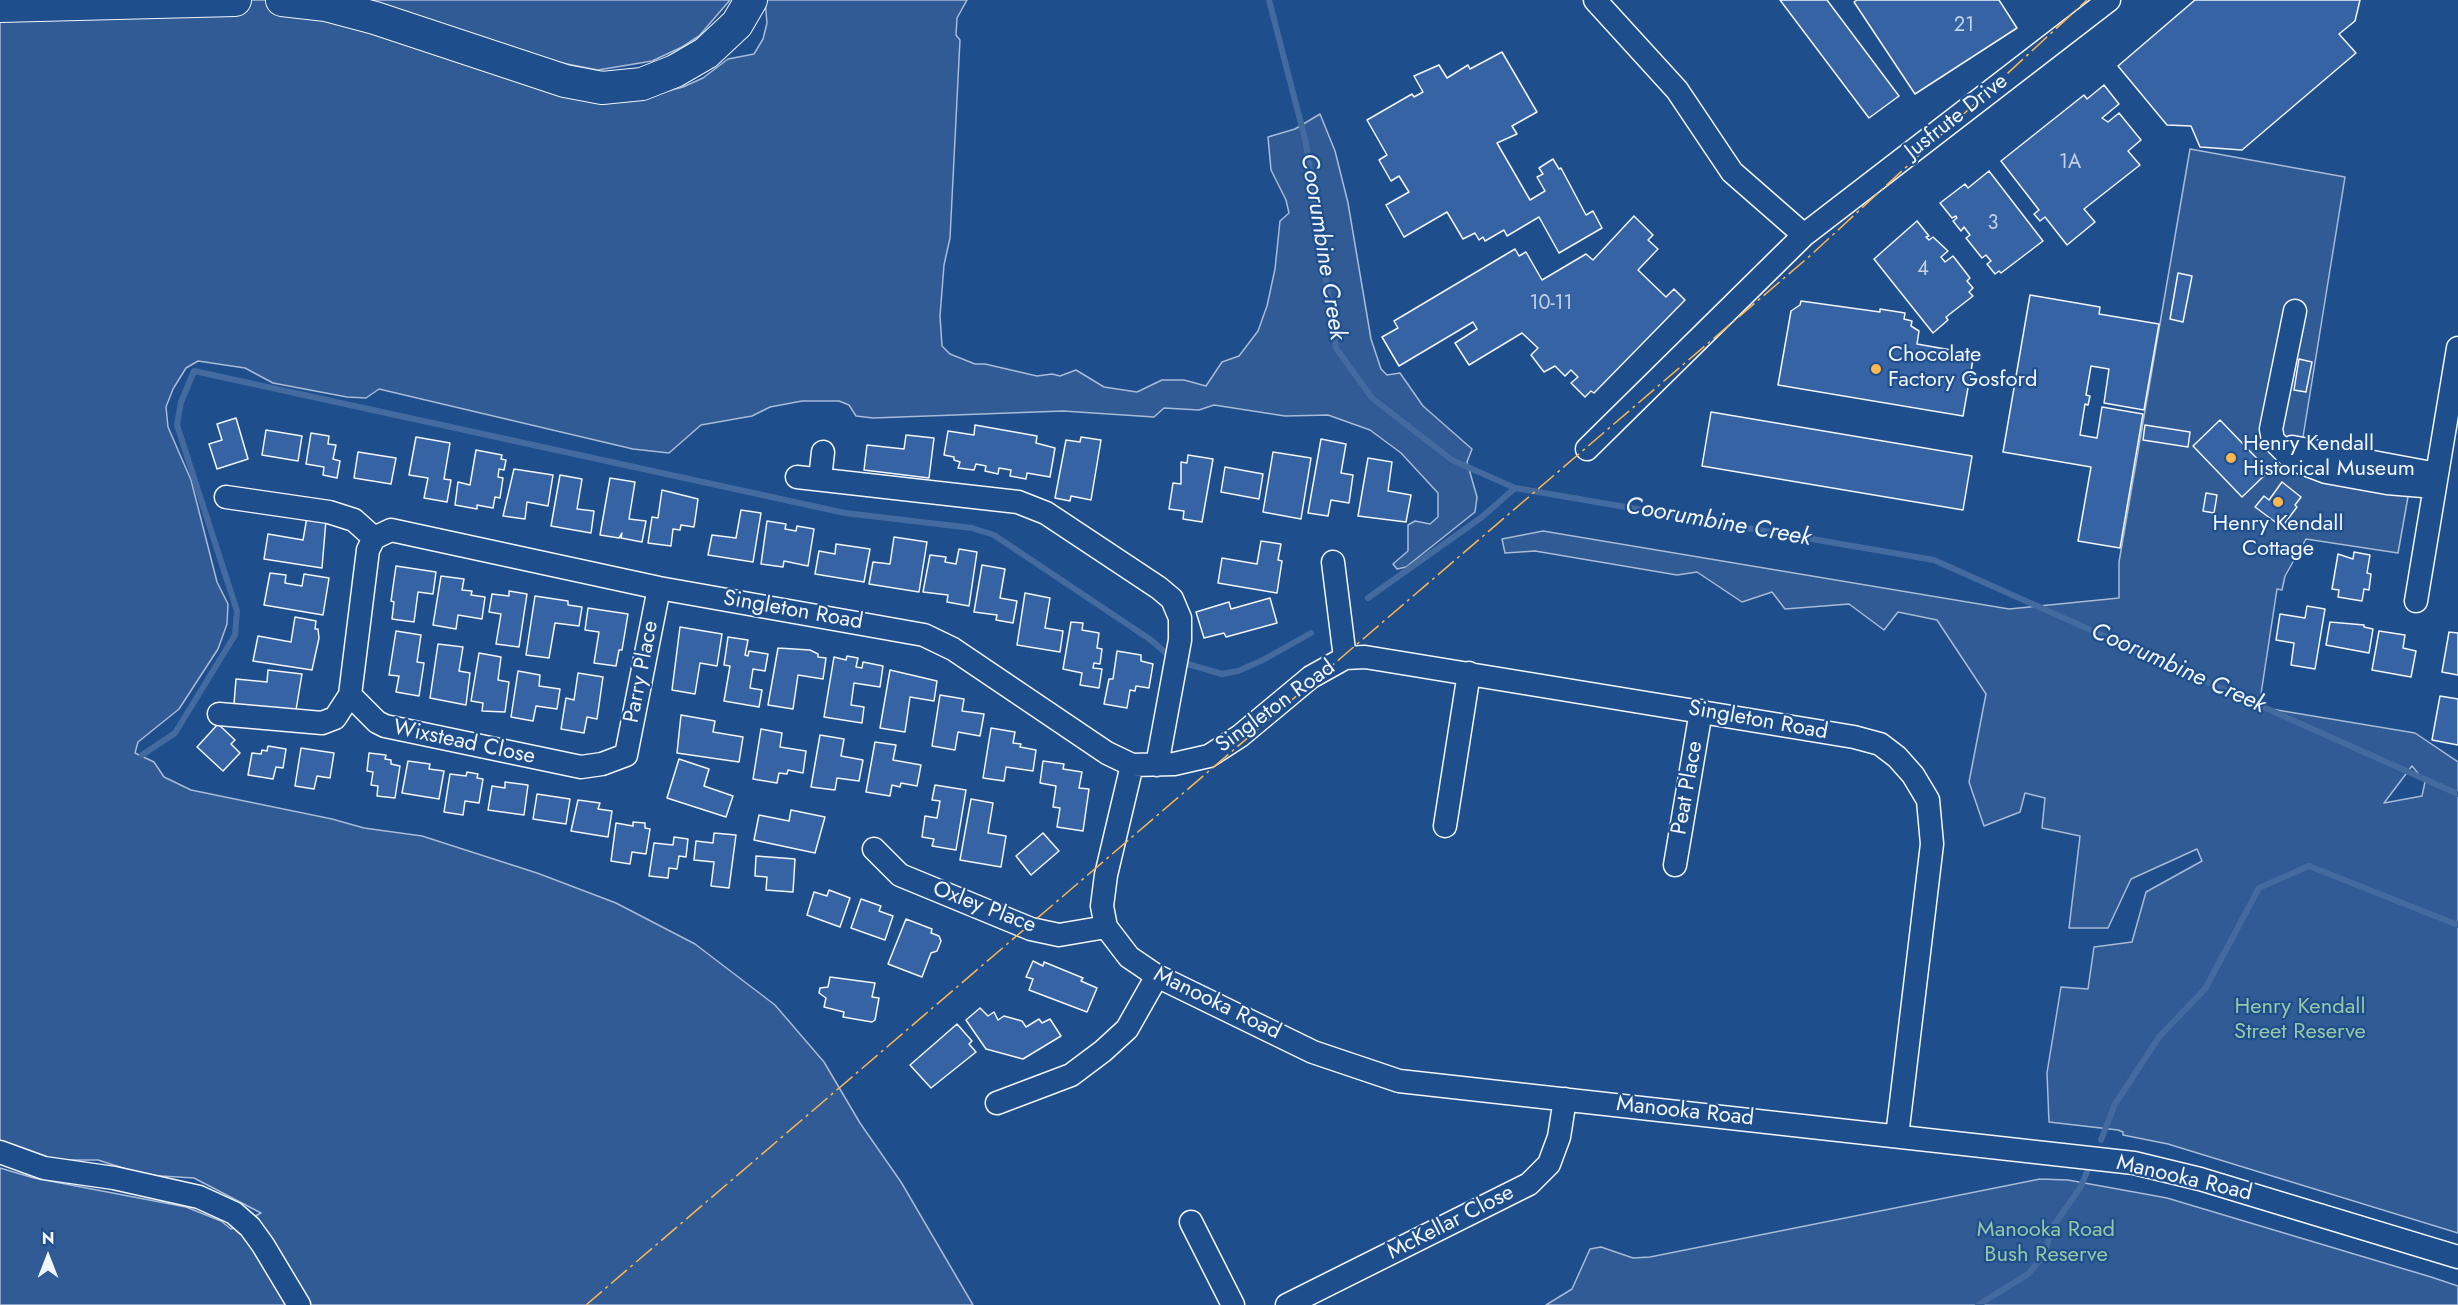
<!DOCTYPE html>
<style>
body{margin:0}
#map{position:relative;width:2458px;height:1305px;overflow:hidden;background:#1f4e8c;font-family:Jost,sans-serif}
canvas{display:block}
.north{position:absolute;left:18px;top:1227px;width:60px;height:60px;-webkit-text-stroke:4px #1f4e8c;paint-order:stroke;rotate:0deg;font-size:16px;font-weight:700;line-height:24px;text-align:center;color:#f2f6ff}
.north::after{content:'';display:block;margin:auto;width:21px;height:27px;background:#f2f6ff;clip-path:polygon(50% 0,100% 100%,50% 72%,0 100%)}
</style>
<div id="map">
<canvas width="2458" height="1305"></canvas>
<div class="north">N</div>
</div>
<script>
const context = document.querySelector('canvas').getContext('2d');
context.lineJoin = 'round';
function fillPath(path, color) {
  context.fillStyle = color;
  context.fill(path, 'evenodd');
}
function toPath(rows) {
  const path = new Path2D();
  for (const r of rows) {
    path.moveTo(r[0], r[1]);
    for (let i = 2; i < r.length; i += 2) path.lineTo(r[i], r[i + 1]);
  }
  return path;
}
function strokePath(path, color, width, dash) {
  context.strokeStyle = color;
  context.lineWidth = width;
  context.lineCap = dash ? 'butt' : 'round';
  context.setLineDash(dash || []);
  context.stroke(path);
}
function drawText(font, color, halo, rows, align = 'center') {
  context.font = font + ' Jost,sans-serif';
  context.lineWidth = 4.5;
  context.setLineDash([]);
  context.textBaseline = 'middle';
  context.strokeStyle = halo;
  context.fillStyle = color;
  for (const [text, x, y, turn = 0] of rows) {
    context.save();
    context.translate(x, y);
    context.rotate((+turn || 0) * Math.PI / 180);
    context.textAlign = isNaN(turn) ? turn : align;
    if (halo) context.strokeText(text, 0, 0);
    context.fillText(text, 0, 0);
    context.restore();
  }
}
const built = toPath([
 [132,0,730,0,699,36,682,47,652,61,598,70,552,61,649,96,683,87,703,78,728,59,754,54,763,39,767,23,765,0,967,0,957,18,956,35,960,40,950,238,944,265,940,316,942,346,950,354,975,364,985,364,1037,376,1052,374,1060,376,1076,370,1104,387,1137,392,1162,380,1184,380,1206,386,1222,362,1239,356,1258,331,1267,306,1275,269,1280,221,1289,213,1286,200,1271,170,1268,137,1295,129,1320,114,1335,151,1348,203,1371,339,1381,369,1387,375,1400,373,1423,406,1472,449,1467,462,1477,497,1475,512,1406,567,1397,569,1393,564,1408,551,1408,525,1415,521,1430,524,1438,517,1438,493,1401,453,1370,430,1328,415,1285,416,1214,405,1199,410,1164,408,1154,417,1063,411,873,418,856,416,849,405,839,401,802,401,770,407,752,416,701,425,669,453,633,449,379,389,366,398,347,397,273,383,245,368,198,361,186,368,173,389,166,407,168,427,191,480,217,582,228,604,227,624,218,649,179,709,138,742,135,753,154,762,164,777,191,790,332,819,364,828,422,836,537,873,616,903,695,944,775,1005,824,1062,860,1123,901,1182,973,1305,0,1305,0,1168,34,1178,186,1207,221,1221,231,1229,261,1213,194,1178,145,1175,98,1160,59,1160,35,1156,0,1144,0,21,132,0],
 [2190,149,2345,177,2302,443,2414,463,2398,553,2306,539,2285,576,2282,590,2277,589,2259,707,2415,733,2458,762,2458,1233,2168,1144,2123,1135,2123,1132,2118,1130,2049,1122,2047,1073,2061,987,2088,989,2094,947,2132,942,2146,892,2202,861,2197,849,2131,879,2108,928,2069,928,2080,836,2042,828,2045,798,2025,793,2020,812,1984,826,1969,782,1986,694,1937,620,1898,612,1884,630,1849,604,1785,609,1772,592,1742,602,1697,572,1677,575,1535,551,1505,553,1502,539,1543,531,2009,609,2119,598,2119,562,2190,149],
 [2412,766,2425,782,2422,796,2384,803,2412,766],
 [2040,1179,2068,1180,2167,1198,2431,1277,2458,1286,2458,1305,1546,1305,1572,1289,1590,1249,1601,1247,1633,1258,1650,1257,2040,1179]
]);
const stream = toPath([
 [1269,0,1306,143,1336,348,1372,398,1452,460,1515,488,1934,560,2458,794],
 [1368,598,1482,517,1515,488],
 [1184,663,1222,674,1238,671,1263,660,1311,633],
 [142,755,175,733,235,635,237,611,177,425,181,402,194,371,845,513,972,528,994,535,1151,640,1167,654],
 [2101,1140,2115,1104,2159,1037,2205,989,2259,888,2309,866,2458,925],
 [1978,1305,2028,1274,2044,1255,2052,1228,2080,1188,2087,1172]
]);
const building = toPath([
 [1780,0,1827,0,1899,96,1869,118,1780,0],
 [1857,0,1999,0,2017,28,1915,94,1854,2,1857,0],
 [2195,0,2360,0,2355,21,2339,34,2356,53,2242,150,2200,147,2191,126,2167,125,2118,66,2195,0],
 [1502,52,1537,112,1512,126,1517,134,1497,143,1530,200,1545,191,1537,177,1543,174,1539,168,1553,159,1559,169,1561,168,1586,215,1593,211,1602,228,1559,253,1539,217,1507,236,1504,230,1485,241,1483,237,1479,240,1475,233,1463,239,1447,212,1404,237,1386,205,1409,192,1399,176,1391,181,1379,160,1387,155,1367,120,1412,94,1414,97,1423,92,1414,76,1439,65,1447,78,1468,65,1470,69,1502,52],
 [2104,85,2119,104,2102,118,2108,122,2119,113,2141,140,2128,151,2140,165,2084,209,2095,222,2067,245,2045,217,2040,221,2034,214,2039,210,2001,161,2084,95,2087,99,2104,85],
 [1989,171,2043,241,2001,273,1999,271,1995,274,1987,264,1991,261,1986,255,1982,258,1966,238,1970,235,1964,227,1961,231,1953,221,1957,218,1956,216,1952,218,1940,203,1965,184,1968,188,1989,171],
 [1634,216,1653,235,1648,240,1658,249,1638,270,1666,297,1674,289,1685,300,1594,393,1591,391,1585,397,1571,383,1578,377,1571,370,1565,376,1555,366,1544,372,1531,355,1538,348,1522,333,1469,365,1455,343,1477,329,1473,322,1399,366,1382,337,1398,328,1394,321,1515,249,1519,256,1526,252,1542,280,1586,254,1593,260,1634,216],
 [1917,221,1929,236,1926,237,1929,240,1933,237,1948,251,1941,257,1945,262,1953,256,1970,278,1967,281,1973,288,1969,292,1973,296,1946,317,1948,320,1933,333,1874,259,1917,221],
 [2178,273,2192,276,2183,322,2170,319,2178,273],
 [2030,295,2100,307,2099,314,2159,324,2144,410,2104,403,2109,369,2091,366,2086,395,2090,396,2088,405,2085,404,2080,435,2097,438,2102,407,2143,414,2120,548,2078,541,2091,467,2003,452,2030,295],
 [1801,301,1880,312,1880,309,1905,313,1904,319,1912,321,1911,326,1919,331,1917,344,1974,354,1963,416,1778,385,1791,311,1800,305,1801,301],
 [2299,359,2312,362,2306,392,2294,390,2299,359],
 [1711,412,1972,456,1963,510,1702,466,1711,412],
 [236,418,248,459,217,469,209,444,222,440,217,424,236,418],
 [2220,420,2269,471,2242,497,2193,446,2220,420],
 [975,425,1037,436,1036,443,1055,448,1050,477,1027,473,1026,479,1010,476,1011,470,999,468,998,474,985,471,986,466,976,464,974,470,958,468,960,462,954,460,954,457,944,455,948,431,974,435,975,425],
 [2145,425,2190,432,2188,447,2143,440,2145,425],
 [266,430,302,436,298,461,262,455,266,430],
 [311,433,329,436,328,444,336,445,333,459,340,461,337,478,323,475,324,467,306,464,311,433],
 [906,435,934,438,929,478,864,470,867,445,904,449,906,435],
 [416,437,450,443,444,479,451,480,447,502,424,498,428,478,409,475,416,437],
 [1081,437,1101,440,1091,500,1071,496,1070,501,1055,498,1066,440,1080,442,1081,437],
 [1321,439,1346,444,1341,473,1353,475,1349,503,1331,500,1328,516,1308,513,1321,439],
 [476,450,502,455,501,459,506,460,504,470,499,469,498,477,503,478,500,498,495,497,493,508,477,505,477,509,455,505,458,482,470,485,476,450],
 [358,452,396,458,391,484,354,478,358,452],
 [1273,452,1311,458,1301,519,1263,512,1273,452],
 [1188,455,1213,459,1202,522,1183,519,1184,511,1169,509,1173,483,1181,484,1181,462,1187,463,1188,455],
 [1368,458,1392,462,1388,491,1411,495,1406,522,1358,516,1368,458],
 [1225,467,1263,474,1259,499,1221,492,1225,467],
 [514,469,553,475,548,506,527,502,525,519,503,516,514,469],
 [560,475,582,479,577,509,594,511,591,533,551,526,560,475],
 [610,478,635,482,629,519,646,521,642,542,621,538,622,533,619,538,600,535,610,478],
 [2282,482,2301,497,2295,505,2297,507,2282,527,2255,507,2264,496,2269,500,2282,482],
 [662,490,698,499,694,527,681,525,680,530,673,529,671,546,648,543,652,517,658,518,662,490],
 [2206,493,2217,495,2214,513,2203,511,2206,493],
 [741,510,761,513,753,562,708,555,712,535,736,538,741,510],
 [307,517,326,520,322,568,264,559,268,534,303,540,307,517],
 [767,521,786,524,785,529,796,531,797,526,814,529,808,566,784,561,783,567,761,564,767,521],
 [894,537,927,542,919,592,869,584,873,562,890,564,894,537],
 [1261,541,1281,544,1278,560,1282,561,1277,593,1218,583,1222,558,1257,564,1261,541],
 [836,544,870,549,864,582,815,574,819,551,835,554,836,544],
 [959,549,977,552,969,606,947,602,948,595,923,592,930,555,946,557,945,562,956,564,959,549],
 [2354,552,2370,555,2367,573,2371,574,2369,590,2364,589,2362,601,2338,597,2339,590,2332,589,2338,554,2353,559,2354,552],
 [982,565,1005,569,1000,598,1017,601,1013,623,996,620,997,615,974,612,982,565],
 [396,566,436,572,433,594,418,592,414,622,392,619,394,602,391,601,396,566],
 [270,573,286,575,285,583,302,586,304,574,329,578,323,615,264,605,270,573],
 [441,576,464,579,462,590,472,591,471,595,485,597,482,619,458,615,456,629,433,625,441,576],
 [509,591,527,594,519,647,496,644,501,614,489,612,492,594,509,596,509,591],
 [1025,593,1050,598,1045,628,1063,631,1060,652,1017,645,1025,593],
 [535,596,568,601,568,605,582,607,579,626,555,623,549,658,526,655,535,596],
 [1270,598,1277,623,1226,637,1224,633,1204,638,1196,612,1229,602,1231,609,1270,598],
 [2307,606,2325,609,2315,669,2291,665,2294,643,2276,640,2280,614,2305,618,2307,606],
 [588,608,628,614,622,650,619,650,616,666,594,663,599,632,585,630,588,608],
 [295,617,316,621,315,629,318,629,319,638,312,670,253,661,258,636,291,642,295,617],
 [1071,622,1083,623,1082,630,1099,633,1097,648,1102,649,1100,664,1094,663,1093,668,1102,669,1099,688,1080,685,1082,673,1063,669,1071,622],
 [2330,622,2364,625,2364,627,2373,629,2369,653,2326,645,2330,622],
 [680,627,722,634,717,666,700,663,695,694,672,690,680,627],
 [396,631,421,635,417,662,424,663,419,696,396,692,399,676,389,675,396,631],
 [2379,631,2405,635,2403,648,2416,651,2411,677,2372,670,2379,631],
 [2449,632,2458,633,2458,675,2442,672,2449,632],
 [728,637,748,640,745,655,748,656,749,651,768,654,765,671,753,669,750,688,762,690,759,707,724,701,730,666,724,665,728,637],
 [438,644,463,647,459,671,470,673,466,705,430,698,438,644],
 [778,648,810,650,818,654,818,657,826,658,823,679,798,675,793,709,768,705,778,648],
 [1117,651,1141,655,1141,661,1153,664,1149,688,1136,686,1135,691,1130,690,1127,708,1104,704,1109,679,1113,679,1117,651],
 [479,653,501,657,498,680,509,682,505,712,482,711,483,703,471,701,479,653],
 [847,656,858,658,856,667,862,668,863,662,883,666,880,687,854,683,851,705,864,707,862,723,824,717,834,657,846,660,847,656],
 [268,670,302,674,296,710,234,704,236,679,267,682,268,670],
 [890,670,937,681,934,701,910,697,905,732,880,728,890,670],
 [518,671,540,675,539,686,560,689,557,709,536,706,533,721,511,717,518,671],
 [578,673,603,677,597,719,587,717,584,733,561,729,566,698,574,700,578,673],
 [940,695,964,699,962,711,984,714,980,736,958,732,955,750,932,746,940,695],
 [2440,696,2458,699,2458,745,2432,740,2440,696],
 [681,715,715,721,713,732,743,737,739,762,677,753,681,715],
 [218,724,235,740,231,744,240,753,223,771,197,747,218,724],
 [991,728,1015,732,1013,743,1021,744,1020,747,1036,750,1033,771,1006,767,1004,781,983,778,991,728],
 [761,729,782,733,780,747,806,751,803,773,788,770,787,774,779,773,777,783,753,779,761,729],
 [820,735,844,739,841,756,863,760,859,781,837,778,835,790,811,787,820,735],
 [875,742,896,745,893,760,921,765,917,786,901,783,900,787,892,785,890,796,866,792,875,742],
 [268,746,286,749,283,768,276,767,273,779,248,775,252,753,261,754,262,750,267,751,268,746],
 [301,748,334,753,330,778,317,776,314,789,295,786,301,748],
 [369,753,386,755,385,759,391,760,391,764,400,766,395,798,377,796,378,786,371,785,373,772,367,771,369,753],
 [679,759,709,769,704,786,733,796,726,817,667,798,679,759],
 [408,761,430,764,429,769,444,771,439,799,402,793,408,761],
 [1043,761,1064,764,1063,769,1082,772,1079,788,1089,789,1083,831,1057,827,1060,808,1053,807,1056,786,1040,783,1043,761],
 [467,772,478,774,477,778,483,779,479,803,465,801,463,815,444,812,450,774,466,776,467,772],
 [505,782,528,785,524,815,488,810,492,786,505,788,505,782],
 [935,785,966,790,956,850,932,846,934,839,922,837,925,816,937,818,940,801,932,800,935,785],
 [537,794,570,799,566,824,533,819,537,794],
 [971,799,993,803,988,833,1006,836,1001,867,960,860,971,799],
 [578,800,600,803,598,809,612,811,608,837,571,831,578,800],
 [791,810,825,817,815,853,754,840,759,815,789,821,791,810],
 [633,822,645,823,645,828,650,829,646,854,632,852,630,864,611,861,616,823,633,826,633,822],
 [714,833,736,835,729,888,711,886,714,862,694,860,696,841,713,843,714,833],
 [1043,833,1059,851,1031,875,1016,856,1043,833],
 [674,837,688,839,686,857,679,856,677,869,669,868,668,878,649,876,654,843,673,845,674,837],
 [756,856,795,859,793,892,766,890,767,877,755,876,756,856],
 [829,890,850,898,840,927,807,915,814,892,827,896,829,890],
 [861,899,881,906,879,911,893,916,885,940,851,928,861,899],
 [906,919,932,929,931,933,939,936,941,941,937,951,931,953,922,977,888,964,906,919],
 [1033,961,1043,966,1044,962,1083,978,1081,981,1097,988,1087,1012,1029,990,1033,979,1026,977,1033,961],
 [830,977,875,983,872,997,879,998,875,1020,872,1022,843,1017,844,1012,824,1007,826,998,819,993,820,988,828,987,830,977],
 [980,1008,988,1016,994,1012,998,1020,1004,1016,1022,1021,1026,1027,1039,1019,1042,1023,1050,1019,1061,1036,1023,1059,986,1049,966,1020,980,1008],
 [957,1024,972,1041,969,1044,976,1052,931,1088,910,1065,957,1024]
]);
const minor = toPath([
 [1595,0,1677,90,1732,172,1804,235],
 [2295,311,2271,429,2273,440,2292,459,2326,472,2387,483,2435,487],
 [2292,447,2437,474],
 [1587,449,1804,235,2109,0],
 [797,477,1018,502,1046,513,1159,588,1172,599,1180,618,1180,640,1157,765],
 [820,479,823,452],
 [226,497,329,512,354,520,374,538],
 [1333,562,1345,658],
 [2416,601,2458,348],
 [350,695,377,722,385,726,581,767,602,764,626,755,659,588],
 [219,714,322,723,335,718,350,695,368,550,374,538,391,530,659,588,924,635,953,649,1107,753,1132,765,1174,764,1209,756,1240,736,1311,677,1345,658,1365,657,1854,737,1880,744,1897,757,1913,775,1928,800,1932,844,1897,1136],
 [1132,765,1106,875,1102,906,1106,927,1129,957,1157,976,1313,1052,1399,1081,2134,1163,2200,1179,2458,1257],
 [1445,826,1469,673],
 [874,849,900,875,1031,929,1059,935,1106,927],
 [1675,865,1701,711],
 [997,1103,1071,1075,1103,1051,1127,1029,1157,976],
 [0,1152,44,1168,114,1178,199,1197,234,1213,250,1227,263,1245,299,1305],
 [1191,1222,1233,1305],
 [1287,1305,1529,1184,1549,1164,1559,1137,1565,1099]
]);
const highway = toPath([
 [282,0,326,5,375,18,565,81,602,88,642,84,675,71,706,53,737,24,751,0],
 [0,6,235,0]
]);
const power = toPath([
 [586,1305,1811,255,2087,0]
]);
const markers = [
 [1876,369,6,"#ffb74d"],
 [2231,458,6,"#ffb74d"],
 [2278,502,6,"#ffb74d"]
];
const numberNames = [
 ["21",1964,26],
 ["1A",2070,163],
 ["3",1993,224],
 ["4",1923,270],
 ["10-11",1551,304]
];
const streetNames = [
 ["Jusfrute Drive",1957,117,-38],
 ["Singleton Road",793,611,10],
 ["Parry Place",642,672,-79],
 ["Singleton Road",1276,707,-36],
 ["Singleton Road",1758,721,10],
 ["Wixstead Close",464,743,12],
 ["Peat Place",1688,788,-80],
 ["Oxley Place",984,908,21],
 ["Manooka Road",1217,1004,26],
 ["Manooka Road",1685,1112,6],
 ["Manooka Road",2184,1179,13],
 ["McKellar Close",1451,1223,-27]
];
const poiNames = [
 ["Chocolate",1888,356],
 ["Factory Gosford",1888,381],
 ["Henry Kendall",2243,445],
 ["Historical Museum",2243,470],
 ["Henry Kendall",2278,525,"center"],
 ["Cottage",2278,550,"center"]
];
const parkNames = [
 ["Henry Kendall",2300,1008],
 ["Street Reserve",2300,1033],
 ["Manooka Road",2046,1231],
 ["Bush Reserve",2046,1256]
];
const waterNames = [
 ["Coorumbine Creek",1322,247,81],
 ["Coorumbine Creek",1718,523,10],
 ["Coorumbine Creek",2178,669,24]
];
fillPath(built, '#305b95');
strokePath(built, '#a8bbd7', 1.5);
strokePath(stream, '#446ba0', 6);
fillPath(building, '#3563a3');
strokePath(building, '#f2f6ff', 1.5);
strokePath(minor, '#f2f6ff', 25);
strokePath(highway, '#f2f6ff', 34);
strokePath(minor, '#1f4e8c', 22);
strokePath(highway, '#1f4e8c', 32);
strokePath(power, '#ffb74d', 1.5, [21, 4.5, 3, 4.5]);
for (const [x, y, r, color] of markers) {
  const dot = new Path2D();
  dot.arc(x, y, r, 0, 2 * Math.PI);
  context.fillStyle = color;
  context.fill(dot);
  strokePath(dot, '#1f4e8c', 2);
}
drawText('20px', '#c3d1e8', null, numberNames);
drawText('22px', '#f2f6ff', '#1f4e8c', streetNames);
drawText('22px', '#f2f6ff', '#1f4e8c', poiNames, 'left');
drawText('22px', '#97c8a6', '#1f4e8c', parkNames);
drawText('italic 24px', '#f2f6ff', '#1f4e8c', waterNames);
</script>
